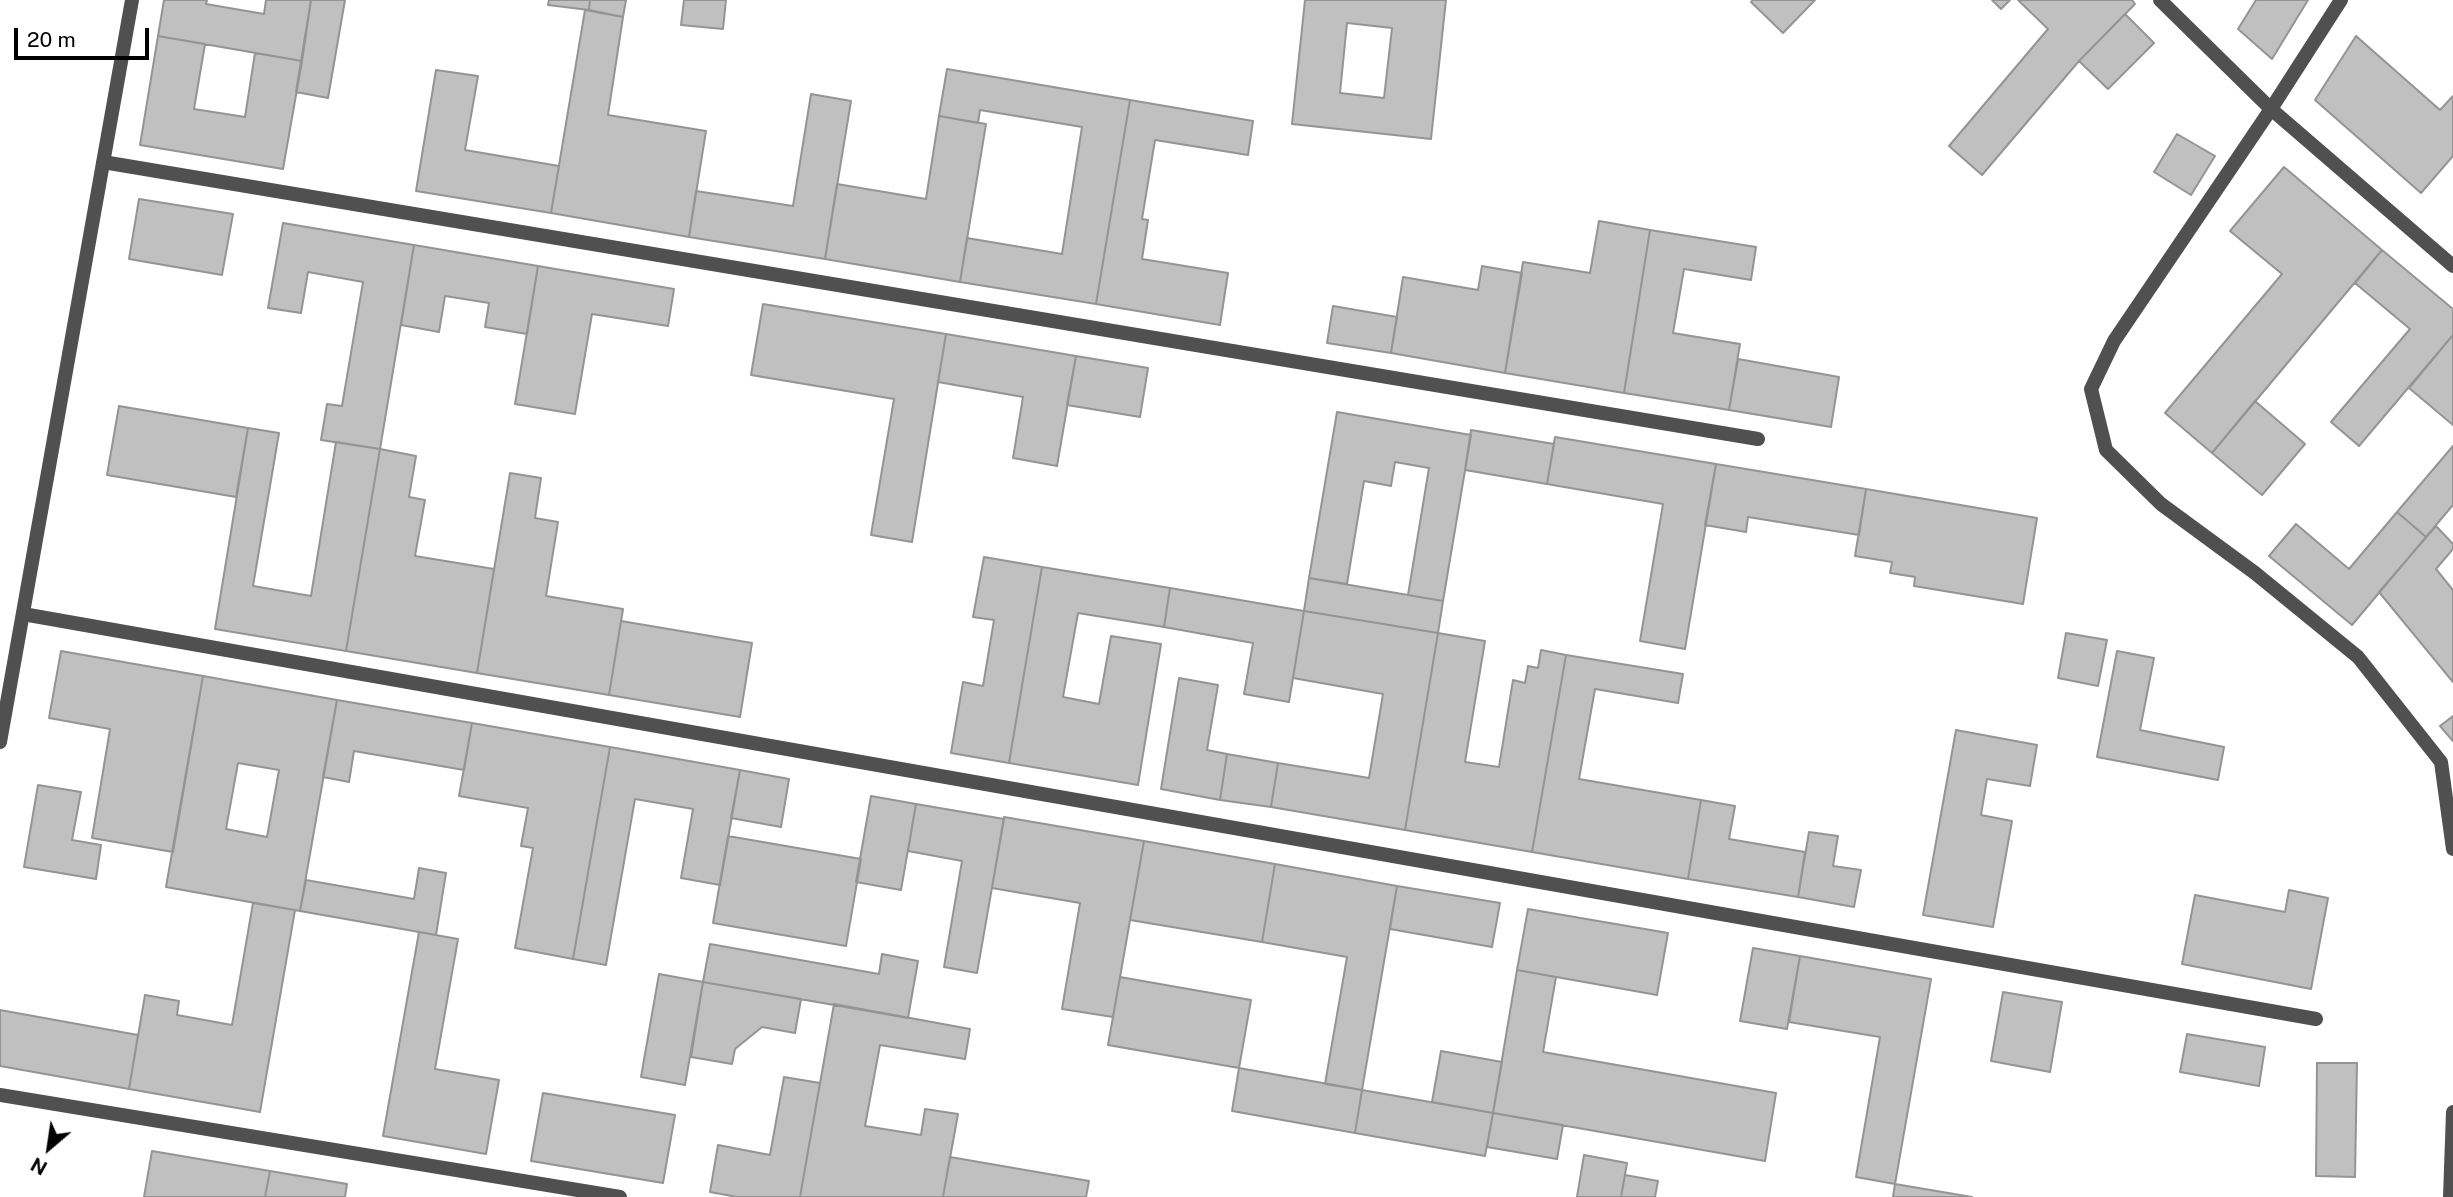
<!DOCTYPE html>
<style>
body{margin:0}
#map{position:relative;width:2453px;height:1197px;overflow:hidden;background:#fff;font-family:"Public Sans",sans-serif}
canvas{display:block}
.north{position:absolute;left:14px;top:1113px;width:70px;height:70px;-webkit-text-stroke:5px #fff;paint-order:stroke;rotate:209deg;font-size:19px;font-weight:700;line-height:28px;text-align:center;color:#000}
.north::after{content:'';display:block;margin:auto;width:24px;height:32px;background:#000;clip-path:polygon(50% 0,100% 100%,50% 72%,0 100%)}
.scale{position:absolute;left:14px;top:28px;width:135px;height:32px;box-sizing:border-box;border:4px solid #000;border-top:0;padding-left:9px;font-size:21px;line-height:24px;white-space:nowrap;color:#000;-webkit-text-stroke:5px #fff;paint-order:stroke}
</style>
<div id="map">
<canvas width="2453" height="1197"></canvas>
<div class="north">N</div>
<div class="scale">20 m</div>
</div>
<script>
const context = document.querySelector('canvas').getContext('2d');
context.lineJoin = 'round';
function fillPath(path, color) {
  context.fillStyle = color;
  context.fill(path, 'evenodd');
}
function toPath(rows) {
  const path = new Path2D();
  for (const r of rows) {
    path.moveTo(r[0], r[1]);
    for (let i = 2; i < r.length; i += 2) path.lineTo(r[i], r[i + 1]);
  }
  return path;
}
function strokePath(path, color, width, dash) {
  context.strokeStyle = color;
  context.lineWidth = width;
  context.lineCap = dash ? 'butt' : 'round';
  context.setLineDash(dash || []);
  context.stroke(path);
}
const building = toPath([
 [164,0,207,0,206,4,264,14,266,0,311,0,302,61,158,36,164,0],
 [311,0,345,0,328,98,296,92,311,0],
 [549,0,590,0,589,10,548,5,549,0],
 [590,0,626,0,623,17,589,10,590,0],
 [684,0,726,0,723,29,681,25,684,0],
 [1305,0,1446,0,1431,139,1292,124,1305,0],
 [1347,23,1392,28,1384,98,1340,93,1347,23],
 [1753,0,1815,0,1783,33,1751,2,1753,0],
 [1992,0,2010,0,2001,9,1992,0],
 [2018,0,2132,0,2135,4,2079,61,1982,175,1949,146,2048,29,2018,0],
 [2256,0,2308,0,2272,59,2238,29,2256,0],
 [585,10,623,17,608,115,706,131,689,237,551,213,585,10],
 [2125,14,2154,43,2108,89,2079,61,2125,14],
 [158,36,205,44,194,109,245,117,255,53,302,61,283,169,140,145,158,36],
 [2356,36,2440,110,2453,96,2453,156,2421,193,2315,100,2356,36],
 [947,69,1130,100,1096,304,960,282,967,238,1062,254,1082,127,980,110,978,123,939,116,947,69],
 [436,70,478,76,465,150,559,166,551,213,416,191,436,70],
 [811,94,851,101,825,259,689,237,696,191,793,206,811,94],
 [1130,100,1253,121,1248,155,1155,140,1142,219,1148,220,1142,259,1228,273,1220,325,1096,304,1130,100],
 [939,116,986,124,960,282,825,259,837,184,926,199,939,116],
 [2177,134,2215,156,2191,195,2154,172,2177,134],
 [2284,167,2382,250,2212,453,2165,413,2282,274,2230,231,2284,167],
 [139,199,233,214,222,275,129,259,139,199],
 [1599,221,1650,230,1624,393,1505,373,1523,262,1590,273,1599,221],
 [283,223,414,245,380,449,321,440,327,404,342,406,363,282,308,272,301,313,268,308,283,223],
 [1650,230,1756,247,1751,280,1684,269,1673,333,1740,344,1729,410,1624,393,1650,230],
 [414,245,538,266,527,334,485,327,489,303,445,296,439,332,401,325,414,245],
 [2382,250,2453,309,2453,335,2359,446,2331,422,2410,329,2355,283,2382,250],
 [538,266,674,289,668,326,592,314,575,414,515,404,538,266],
 [1482,266,1522,273,1505,373,1391,353,1403,277,1478,290,1482,266],
 [763,304,946,334,912,542,871,535,894,399,751,375,763,304],
 [1333,306,1397,317,1391,353,1327,343,1333,306],
 [946,334,1076,356,1057,466,1013,458,1023,397,938,382,946,334],
 [2453,335,2453,425,2409,388,2453,335],
 [1076,356,1148,368,1140,417,1067,405,1076,356],
 [1738,359,1839,377,1831,427,1729,410,1738,359],
 [2255,401,2305,444,2262,495,2212,453,2255,401],
 [119,406,248,428,236,497,107,475,119,406],
 [1337,412,1471,435,1443,601,1408,595,1429,468,1395,462,1391,486,1364,481,1347,584,1309,578,1337,412],
 [248,428,279,433,253,586,311,596,336,442,380,449,346,651,215,629,248,428],
 [1471,430,1554,444,1547,484,1465,470,1471,430],
 [1555,437,1716,464,1685,649,1640,641,1663,504,1547,484,1555,437],
 [2453,446,2453,505,2426,537,2397,512,2453,446],
 [380,449,416,456,409,497,425,500,415,556,494,569,477,673,346,651,380,449],
 [1716,464,1866,489,1859,535,1748,517,1746,532,1705,525,1716,464],
 [510,473,541,478,535,518,558,522,546,596,623,609,609,695,477,673,510,473],
 [1866,489,2037,518,2023,604,1914,586,1915,577,1890,573,1892,562,1855,556,1866,489],
 [2397,512,2426,537,2352,625,2269,556,2296,524,2349,569,2397,512],
 [2436,526,2453,544,2453,549,2436,569,2453,590,2453,682,2379,592,2436,526],
 [984,557,1042,567,1009,763,951,753,963,682,983,686,994,620,973,617,984,557],
 [1042,567,1170,588,1164,627,1078,613,1063,697,1099,704,1111,636,1161,644,1138,785,1009,763,1042,567],
 [1309,578,1443,601,1438,633,1304,611,1309,578],
 [1170,588,1304,611,1289,702,1244,694,1253,643,1164,627,1170,588],
 [1304,611,1438,633,1405,830,1271,807,1278,763,1369,778,1383,694,1293,678,1304,611],
 [621,621,752,643,740,717,609,695,621,621],
 [1438,633,1485,641,1465,762,1499,767,1513,680,1525,683,1528,666,1538,668,1541,650,1566,655,1532,852,1405,830,1438,633],
 [2066,633,2107,640,2098,686,2058,678,2066,633],
 [61,651,203,676,173,852,92,838,110,729,49,718,61,651],
 [2117,651,2154,658,2140,730,2224,747,2218,780,2097,757,2117,651],
 [1566,655,1683,674,1678,703,1595,689,1579,779,1701,800,1688,879,1532,852,1566,655],
 [203,676,337,700,300,911,166,887,203,676],
 [238,763,279,770,267,837,226,829,238,763],
 [1179,678,1218,685,1207,750,1227,754,1220,800,1161,789,1179,678],
 [337,700,472,723,464,770,354,751,349,782,323,777,337,700],
 [2453,716,2453,741,2440,726,2453,716],
 [472,723,610,747,573,959,515,948,533,848,521,846,528,808,459,796,472,723],
 [1956,730,2037,745,2030,786,1987,779,1981,815,2012,821,1993,927,1923,915,1956,730],
 [610,747,740,770,720,885,681,878,693,809,635,799,606,965,573,959,610,747],
 [1227,754,1278,763,1271,807,1220,800,1227,754],
 [740,770,789,779,781,827,731,818,740,770],
 [38,785,81,792,72,840,101,845,96,879,24,867,38,785],
 [871,796,916,804,901,890,856,882,871,796],
 [1701,800,1735,806,1729,839,1805,852,1798,897,1688,879,1701,800],
 [916,804,1004,819,977,973,944,967,962,861,908,851,916,804],
 [1004,817,1144,841,1113,1017,1062,1009,1080,903,992,888,1004,817],
 [1809,832,1838,836,1833,866,1861,870,1854,907,1798,897,1809,832],
 [728,836,861,859,846,946,713,923,728,836],
 [1144,841,1275,864,1262,942,1130,920,1144,841],
 [1275,864,1397,886,1362,1090,1325,1084,1347,957,1262,942,1275,864],
 [419,868,446,873,436,935,300,911,306,880,414,899,419,868],
 [1397,886,1500,903,1492,947,1390,929,1397,886],
 [2289,890,2328,898,2311,989,2182,964,2195,895,2285,912,2289,890],
 [253,903,295,910,260,1112,129,1089,145,995,179,1001,177,1015,232,1025,253,903],
 [1528,909,1668,933,1657,995,1517,970,1528,909],
 [419,932,458,939,435,1069,499,1080,486,1154,383,1136,419,932],
 [710,944,879,974,882,954,918,961,908,1018,703,982,710,944],
 [1753,948,1800,956,1787,1029,1740,1021,1753,948],
 [1800,956,1931,979,1895,1184,1856,1177,1880,1037,1789,1022,1800,956],
 [1517,970,1556,977,1543,1052,1776,1093,1765,1161,1493,1113,1517,970],
 [659,974,703,982,685,1085,641,1077,659,974],
 [1120,977,1251,1000,1239,1068,1108,1045,1120,977],
 [703,982,801,999,795,1033,762,1027,735,1049,732,1064,691,1057,703,982],
 [2003,992,2062,1002,2050,1072,1991,1061,2003,992],
 [834,1004,970,1029,965,1059,880,1045,865,1126,921,1135,925,1109,958,1114,943,1197,800,1197,834,1004],
 [0,1010,138,1035,129,1089,0,1066,0,1010],
 [2187,1034,2265,1047,2259,1086,2180,1072,2187,1034],
 [1441,1051,1502,1062,1493,1113,1432,1102,1441,1051],
 [2317,1063,2357,1063,2355,1177,2316,1176,2317,1063],
 [1239,1068,1362,1090,1355,1133,1232,1111,1239,1068],
 [784,1077,820,1083,800,1197,737,1197,710,1192,718,1145,770,1155,784,1077],
 [1362,1090,1493,1113,1485,1156,1355,1133,1362,1090],
 [543,1093,675,1115,663,1183,531,1161,543,1093],
 [1493,1113,1563,1125,1557,1159,1487,1147,1493,1113],
 [152,1151,270,1171,265,1197,144,1197,152,1151],
 [1584,1155,1627,1163,1621,1197,1577,1197,1584,1155],
 [950,1157,1089,1181,1086,1197,943,1197,950,1157],
 [270,1171,347,1184,345,1197,265,1197,270,1171],
 [1625,1175,1658,1181,1655,1197,1621,1197,1625,1175],
 [1895,1184,1972,1197,1893,1197,1895,1184]
]);
const minor = toPath([
 [2160,0,2271,109,2453,266],
 [2341,0,2271,109,2114,341,2091,389,2106,450,2161,504,2255,573,2358,657,2441,762,2453,849],
 [103,162,1758,439],
 [23,614,2316,1019],
 [0,742,132,0],
 [0,1095,620,1197],
 [2450,1197,2453,1112]
]);
fillPath(building, '#c0c0c0');
strokePath(building, '#949494', 2);
strokePath(minor, '#505050', 14);
</script>
